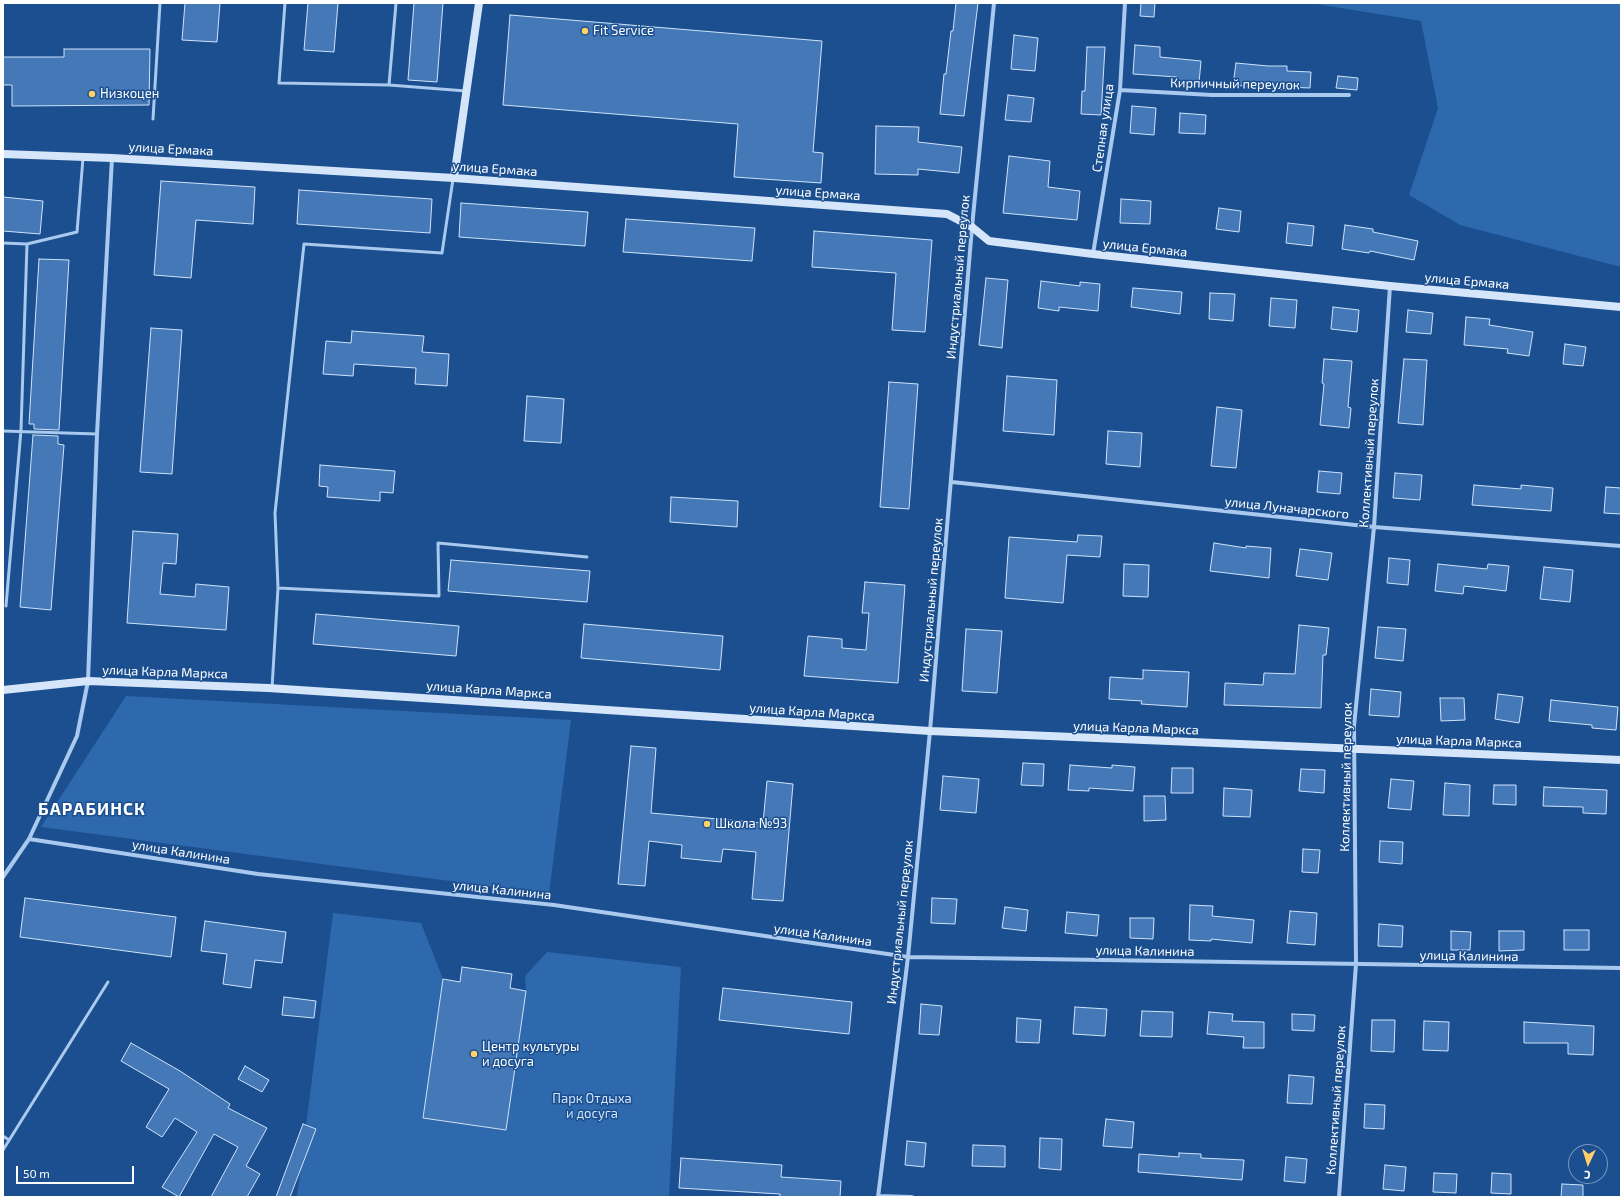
<!DOCTYPE html>
<meta charset="utf-8">
<style>
body{margin:0}
#map{position:relative;width:1624px;height:1200px;overflow:hidden;background:#1b4f8f;font-family:"Exo 2",sans-serif}
canvas{display:block}
.frame{position:absolute;inset:0;border:4px solid #fff;pointer-events:none}
.north{position:absolute;left:1568px;top:1144px;width:40px;height:40px;box-sizing:border-box;background:#1b4f8f;border:1px solid #7695bc;border-radius:50%;rotate:184deg;font-size:11px;font-weight:700;line-height:16px;text-align:center;color:#fff}
.north::after{content:'';display:block;margin:auto;width:14px;height:18px;background:#ffd166;clip-path:polygon(50% 0,100% 100%,50% 72%,0 100%)}
.scale{position:absolute;left:16px;top:1166px;width:118px;height:18px;box-sizing:border-box;border:2px solid #fff;border-top:0;padding-left:5px;font-size:12px;line-height:14px;white-space:nowrap;color:#fff;-webkit-text-stroke:3px #1b4f8f;paint-order:stroke}
</style>
<div id="map">
<canvas width="1624" height="1200"></canvas>
<div class="frame"></div>
<div class="north">С</div>
<div class="scale">50 m</div>
</div>
<script>
const context = document.querySelector('canvas').getContext('2d');
context.lineJoin = 'round';
function fillPath(path, color) {
  context.fillStyle = color;
  context.fill(path, 'evenodd');
}
function toPath(rows) {
  const path = new Path2D();
  for (const r of rows) {
    path.moveTo(r[0], r[1]);
    for (let i = 2; i < r.length; i += 2) path.lineTo(r[i], r[i + 1]);
  }
  return path;
}
function strokePath(path, color, width, dash) {
  context.strokeStyle = color;
  context.lineWidth = width;
  context.lineCap = dash ? 'butt' : 'round';
  context.setLineDash(dash || []);
  context.stroke(path);
}
function drawText(font, color, halo, rows, align = 'center') {
  context.font = font + ' "Exo 2",sans-serif';
  context.lineWidth = 3;
  context.setLineDash([]);
  context.textBaseline = 'middle';
  context.strokeStyle = halo;
  context.fillStyle = color;
  for (const [text, x, y, turn = 0] of rows) {
    context.save();
    context.translate(x, y);
    context.rotate((+turn || 0) * Math.PI / 180);
    context.textAlign = isNaN(turn) ? turn : align;
    if (halo) context.strokeText(text, 0, 0);
    context.fillText(text, 0, 0);
    context.restore();
  }
}
const green = toPath([
 [1310,3,1621,3,1621,267,1460,225,1409,195,1438,108,1421,21],
 [126,696,571,720,549,894,41,827],
 [333,913,421,923,443,979,423,1118,506,1130,526,991,525,976,547,952,681,967,669,1197,297,1197]
]);
const building = toPath([
 [185,3,220,3,217,42,182,40,185,3],
 [308,3,338,3,334,52,304,50,308,3],
 [414,3,443,3,437,82,408,80,414,3],
 [956,3,978,3,964,116,940,114,944,74,946,74,951,31,953,31,956,3],
 [1141,3,1155,3,1154,17,1140,16,1141,3],
 [510,15,822,41,813,152,823,153,821,183,734,177,738,124,503,105,510,15],
 [1014,35,1038,38,1035,71,1011,69,1014,35],
 [1135,45,1160,47,1160,57,1201,61,1199,83,1177,81,1177,77,1133,74,1135,45],
 [1087,47,1105,47,1101,115,1081,114,1082,91,1085,91,1087,47],
 [64,49,150,49,149,105,12,106,12,85,3,85,3,57,64,57,64,49],
 [1236,63,1268,66,1287,66,1287,71,1311,72,1310,88,1286,87,1286,90,1233,85,1236,63],
 [1338,76,1358,78,1357,90,1336,88,1338,76],
 [1008,95,1034,98,1031,122,1005,120,1008,95],
 [1132,106,1156,108,1154,135,1130,133,1132,106],
 [1180,113,1206,115,1205,134,1179,133,1180,113],
 [876,126,919,127,918,142,962,147,959,173,918,169,918,175,875,174,876,126],
 [1009,156,1050,161,1048,187,1080,191,1077,220,1003,213,1009,156],
 [161,181,255,187,253,224,196,220,191,278,154,275,161,181],
 [299,190,432,199,430,233,297,224,299,190],
 [3,197,43,201,40,234,3,231,3,197],
 [1121,199,1151,201,1150,224,1120,223,1121,199],
 [461,203,588,212,585,246,459,237,461,203],
 [1219,208,1241,211,1239,232,1216,229,1219,208],
 [626,219,755,228,752,261,623,252,626,219],
 [1288,223,1314,226,1312,246,1286,243,1288,223],
 [1345,225,1373,229,1373,232,1418,241,1414,260,1370,251,1369,253,1342,249,1345,225],
 [814,231,932,240,925,332,892,330,896,273,812,267,814,231],
 [39,259,69,260,59,430,34,429,34,424,29,424,39,259],
 [986,278,1008,280,1002,348,979,345,986,278],
 [1041,281,1080,286,1080,282,1100,284,1098,311,1059,307,1059,311,1038,308,1041,281],
 [1133,288,1182,292,1180,314,1131,307,1133,288],
 [1210,293,1235,294,1233,321,1209,319,1210,293],
 [1271,298,1297,300,1295,328,1269,326,1271,298],
 [1333,307,1359,310,1357,332,1331,329,1333,307],
 [1408,310,1433,313,1431,334,1406,332,1408,310],
 [1466,317,1490,319,1489,325,1533,332,1529,356,1507,353,1508,349,1464,345,1466,317],
 [151,328,182,330,172,474,140,472,151,328],
 [352,331,424,336,422,352,449,354,447,386,415,384,416,368,354,364,353,376,323,374,326,341,351,343,352,331],
 [1565,344,1586,347,1583,366,1563,364,1565,344],
 [1324,359,1352,361,1348,407,1351,408,1349,428,1320,425,1324,384,1322,383,1324,359],
 [1404,359,1427,360,1423,425,1398,423,1404,359],
 [1007,376,1057,380,1054,435,1003,431,1007,376],
 [889,382,918,384,909,509,880,507,889,382],
 [527,396,564,399,561,443,524,441,527,396],
 [1217,407,1242,410,1236,468,1211,466,1217,407],
 [1108,431,1142,433,1140,467,1106,464,1108,431],
 [33,435,58,436,58,444,64,445,51,610,20,607,33,435],
 [320,465,395,471,393,493,380,492,380,501,327,497,328,487,319,486,320,465],
 [1319,471,1342,473,1340,494,1317,492,1319,471],
 [1395,473,1422,475,1420,500,1393,498,1395,473],
 [1474,485,1521,489,1521,485,1553,488,1551,511,1472,505,1474,485],
 [1606,487,1621,488,1621,514,1604,513,1606,487],
 [671,497,738,501,737,527,670,522,671,497],
 [133,531,178,534,176,564,163,563,160,594,195,597,196,584,229,587,226,630,127,623,133,531],
 [1078,535,1102,536,1100,557,1067,555,1063,603,1005,598,1009,537,1077,542,1078,535],
 [1214,543,1246,548,1246,546,1271,548,1269,578,1210,571,1214,543],
 [1300,549,1332,553,1328,580,1296,576,1300,549],
 [1389,558,1410,560,1408,585,1387,583,1389,558],
 [451,560,590,571,587,602,448,591,451,560],
 [1124,564,1149,565,1148,597,1123,596,1124,564],
 [1438,564,1487,569,1488,564,1509,566,1506,591,1464,586,1463,594,1435,591,1438,564],
 [1544,567,1573,570,1570,602,1540,599,1544,567],
 [865,582,905,585,898,683,804,676,808,636,842,639,842,648,866,650,869,613,862,613,865,582],
 [316,614,459,626,456,656,313,644,316,614],
 [584,624,723,636,720,670,581,658,584,624],
 [1299,625,1329,628,1326,655,1323,655,1321,708,1224,705,1225,683,1263,685,1264,673,1295,674,1299,625],
 [1378,627,1406,629,1403,661,1375,658,1378,627],
 [966,629,1002,631,997,693,962,691,966,629],
 [1143,670,1189,672,1187,707,1141,704,1142,701,1109,699,1110,677,1143,679,1143,670],
 [1371,689,1401,692,1399,717,1369,715,1371,689],
 [1498,694,1523,697,1519,723,1495,719,1498,694],
 [1440,698,1464,698,1465,720,1441,721,1440,698],
 [1551,700,1618,707,1616,730,1592,728,1592,725,1549,721,1551,700],
 [631,746,656,748,651,813,763,823,767,781,793,784,783,901,752,899,756,852,723,849,721,862,681,858,682,845,649,841,645,886,618,884,631,746],
 [1023,763,1044,764,1043,786,1021,785,1023,763],
 [1070,765,1112,768,1112,765,1135,767,1133,791,1089,788,1089,791,1068,790,1070,765],
 [1172,768,1193,768,1193,793,1171,793,1172,768],
 [1301,769,1325,770,1324,793,1299,791,1301,769],
 [943,776,979,779,976,813,940,810,943,776],
 [1391,779,1414,781,1411,810,1388,808,1391,779],
 [1445,783,1470,785,1469,816,1443,815,1445,783],
 [1494,785,1516,785,1516,805,1493,804,1494,785],
 [1544,787,1607,790,1606,814,1583,813,1583,807,1543,806,1544,787],
 [1224,788,1252,790,1250,817,1223,816,1224,788],
 [1144,796,1165,796,1166,820,1144,821,1144,796],
 [1380,841,1403,842,1402,864,1379,862,1380,841],
 [1303,849,1320,850,1318,873,1302,872,1303,849],
 [25,898,176,917,171,957,20,937,25,898],
 [932,898,957,899,955,924,931,923,932,898],
 [1190,905,1213,906,1212,916,1254,920,1252,943,1211,939,1211,941,1189,940,1190,905],
 [1005,907,1028,910,1026,931,1002,928,1005,907],
 [1290,911,1317,913,1315,945,1287,943,1290,911],
 [1067,912,1099,915,1097,936,1065,933,1067,912],
 [1130,918,1154,918,1153,939,1130,938,1130,918],
 [205,921,286,932,282,963,255,960,251,988,223,984,227,954,201,951,205,921],
 [1379,924,1403,926,1402,947,1378,946,1379,924],
 [1564,930,1589,930,1589,950,1564,950,1564,930],
 [1451,931,1471,932,1470,950,1451,950,1451,931],
 [1499,931,1524,931,1524,950,1499,951,1499,931],
 [462,967,512,974,510,988,526,991,506,1130,423,1118,443,979,460,982,462,967],
 [723,988,852,1002,849,1034,719,1020,723,988],
 [284,997,316,1001,314,1018,282,1015,284,997],
 [921,1004,942,1006,939,1035,919,1034,921,1004],
 [1075,1007,1107,1009,1105,1036,1073,1034,1075,1007],
 [1142,1011,1173,1012,1172,1037,1140,1036,1142,1011],
 [1209,1012,1233,1014,1232,1021,1264,1022,1264,1048,1243,1048,1244,1037,1207,1034,1209,1012],
 [1292,1014,1315,1015,1314,1031,1292,1030,1292,1014],
 [1017,1018,1041,1020,1039,1043,1016,1042,1017,1018],
 [1372,1020,1395,1020,1394,1052,1371,1051,1372,1020],
 [1424,1021,1449,1022,1448,1051,1423,1050,1424,1021],
 [1524,1022,1594,1026,1593,1055,1568,1054,1568,1043,1524,1043,1524,1022],
 [131,1043,180,1071,230,1104,228,1108,267,1128,246,1166,260,1174,247,1197,211,1197,238,1147,214,1134,179,1197,162,1187,197,1132,175,1118,162,1137,146,1127,169,1089,121,1061,131,1043],
 [245,1066,269,1080,262,1092,238,1079,245,1066],
 [1289,1075,1314,1077,1312,1104,1287,1103,1289,1075],
 [1365,1104,1385,1105,1384,1129,1364,1128,1365,1104],
 [1106,1119,1134,1122,1132,1148,1103,1146,1106,1119],
 [303,1124,316,1129,290,1197,276,1197,303,1124],
 [1040,1138,1062,1139,1061,1170,1039,1168,1040,1138],
 [907,1141,926,1143,924,1167,905,1165,907,1141],
 [973,1145,1005,1146,1005,1167,972,1166,973,1145],
 [1179,1153,1201,1154,1201,1158,1244,1160,1242,1180,1138,1172,1139,1154,1179,1157,1179,1153],
 [1286,1157,1307,1159,1305,1183,1284,1181,1286,1157],
 [681,1158,782,1165,781,1177,841,1181,840,1197,780,1197,780,1194,679,1188,681,1158],
 [1385,1165,1406,1167,1404,1191,1383,1189,1385,1165],
 [1434,1173,1457,1174,1456,1193,1433,1192,1434,1173],
 [1492,1173,1511,1174,1511,1194,1491,1193,1492,1173],
 [1562,1184,1583,1185,1583,1197,1561,1197,1562,1184]
]);
const lane = toPath([
 [285,3,279,83,389,85],
 [396,3,389,85,466,91],
 [153,119,160,3],
 [3,243,27,244,21,430,6,606],
 [27,244,77,232,83,158],
 [3,431,97,434],
 [278,588,275,513,304,244,442,253,453,179],
 [272,688,278,588,439,596,438,543,587,557],
 [3,1136,9,1140],
 [3,1150,108,982]
]);
const street = toPath([
 [1120,90,1212,95,1349,95],
 [1093,254,1120,90,1125,3],
 [952,482,1374,527,1621,546],
 [29,839,258,874,554,905,908,957,1621,968],
 [3,877,29,839,77,736,88,681,97,434,112,158],
 [878,1196,912,1197],
 [878,1197,908,957,930,731,972,227,994,3],
 [1339,1197,1356,964,1354,726,1374,527,1390,286]
]);
const secondary = toPath([
 [3,154,112,158,454,178,947,214,972,227,989,241,1093,254,1390,286,1621,307],
 [454,178,479,3],
 [3,690,88,681,268,688,930,731,1621,760]
]);
const markers = [
 [585,31,4,"#ffd166"],
 [92,94,4,"#ffd166"],
 [707,824,4,"#ffd166"],
 [474,1054,4,"#ffd166"]
];
const poiNames = [
 ["Fit Service",593,31],
 ["Низкоцен",100,94],
 ["Школа №93",715,824],
 ["Центр культуры",482,1047],
 ["и досуга",482,1062]
];
const streetNames = [
 ["Кирпичный переулок",1235,84,1],
 ["Степная улица",1103,128,-82],
 ["улица Ермака",171,149,3],
 ["улица Ермака",495,169,4],
 ["улица Ермака",818,193,4],
 ["улица Ермака",1145,248,6],
 ["Индустриальный переулок",958,277,-85],
 ["улица Ермака",1467,281,5],
 ["Коллективный переулок",1369,453,-86],
 ["улица Луначарского",1287,508,6],
 ["Индустриальный переулок",931,600,-85],
 ["улица Карла Маркса",165,672,2],
 ["улица Карла Маркса",489,690,4],
 ["улица Карла Маркса",812,712,4],
 ["улица Карла Маркса",1136,728,2],
 ["улица Карла Маркса",1459,741,2],
 ["Коллективный переулок",1346,777,-89],
 ["улица Калинина",181,852,9],
 ["улица Калинина",502,890,6],
 ["Индустриальный переулок",900,922,-84],
 ["улица Калинина",823,935,8],
 ["улица Калинина",1145,951,1],
 ["улица Калинина",1469,956,1],
 ["Коллективный переулок",1336,1100,-86]
];
const parkNames = [
 ["Парк Отдыха",592,1099],
 ["и досуга",592,1114]
];
const districtNames = [
 ["БАРАБИНСК",92,809]
];
fillPath(green, '#2e69ad');
fillPath(building, '#4478b7');
strokePath(building, '#cfe3fa', 1);
strokePath(lane, '#a9c9ee', 3);
strokePath(street, '#a9c9ee', 4);
strokePath(secondary, '#d6e6fa', 8);
for (const [x, y, r, color] of markers) {
  const dot = new Path2D();
  dot.arc(x, y, r, 0, 2 * Math.PI);
  context.fillStyle = color;
  context.fill(dot);
  strokePath(dot, '#1b4f8f', 1.5);
}
drawText('13px', '#fff', '#1b4f8f', poiNames, 'left');
drawText('13px', '#fff', '#1b4f8f', streetNames);
drawText('13px', '#cfe3fa', '#1b4f8f', parkNames);
context.letterSpacing = '1px';
drawText('bold 17px', '#fff', '#1b4f8f', districtNames);
context.letterSpacing = '0px';
</script>
